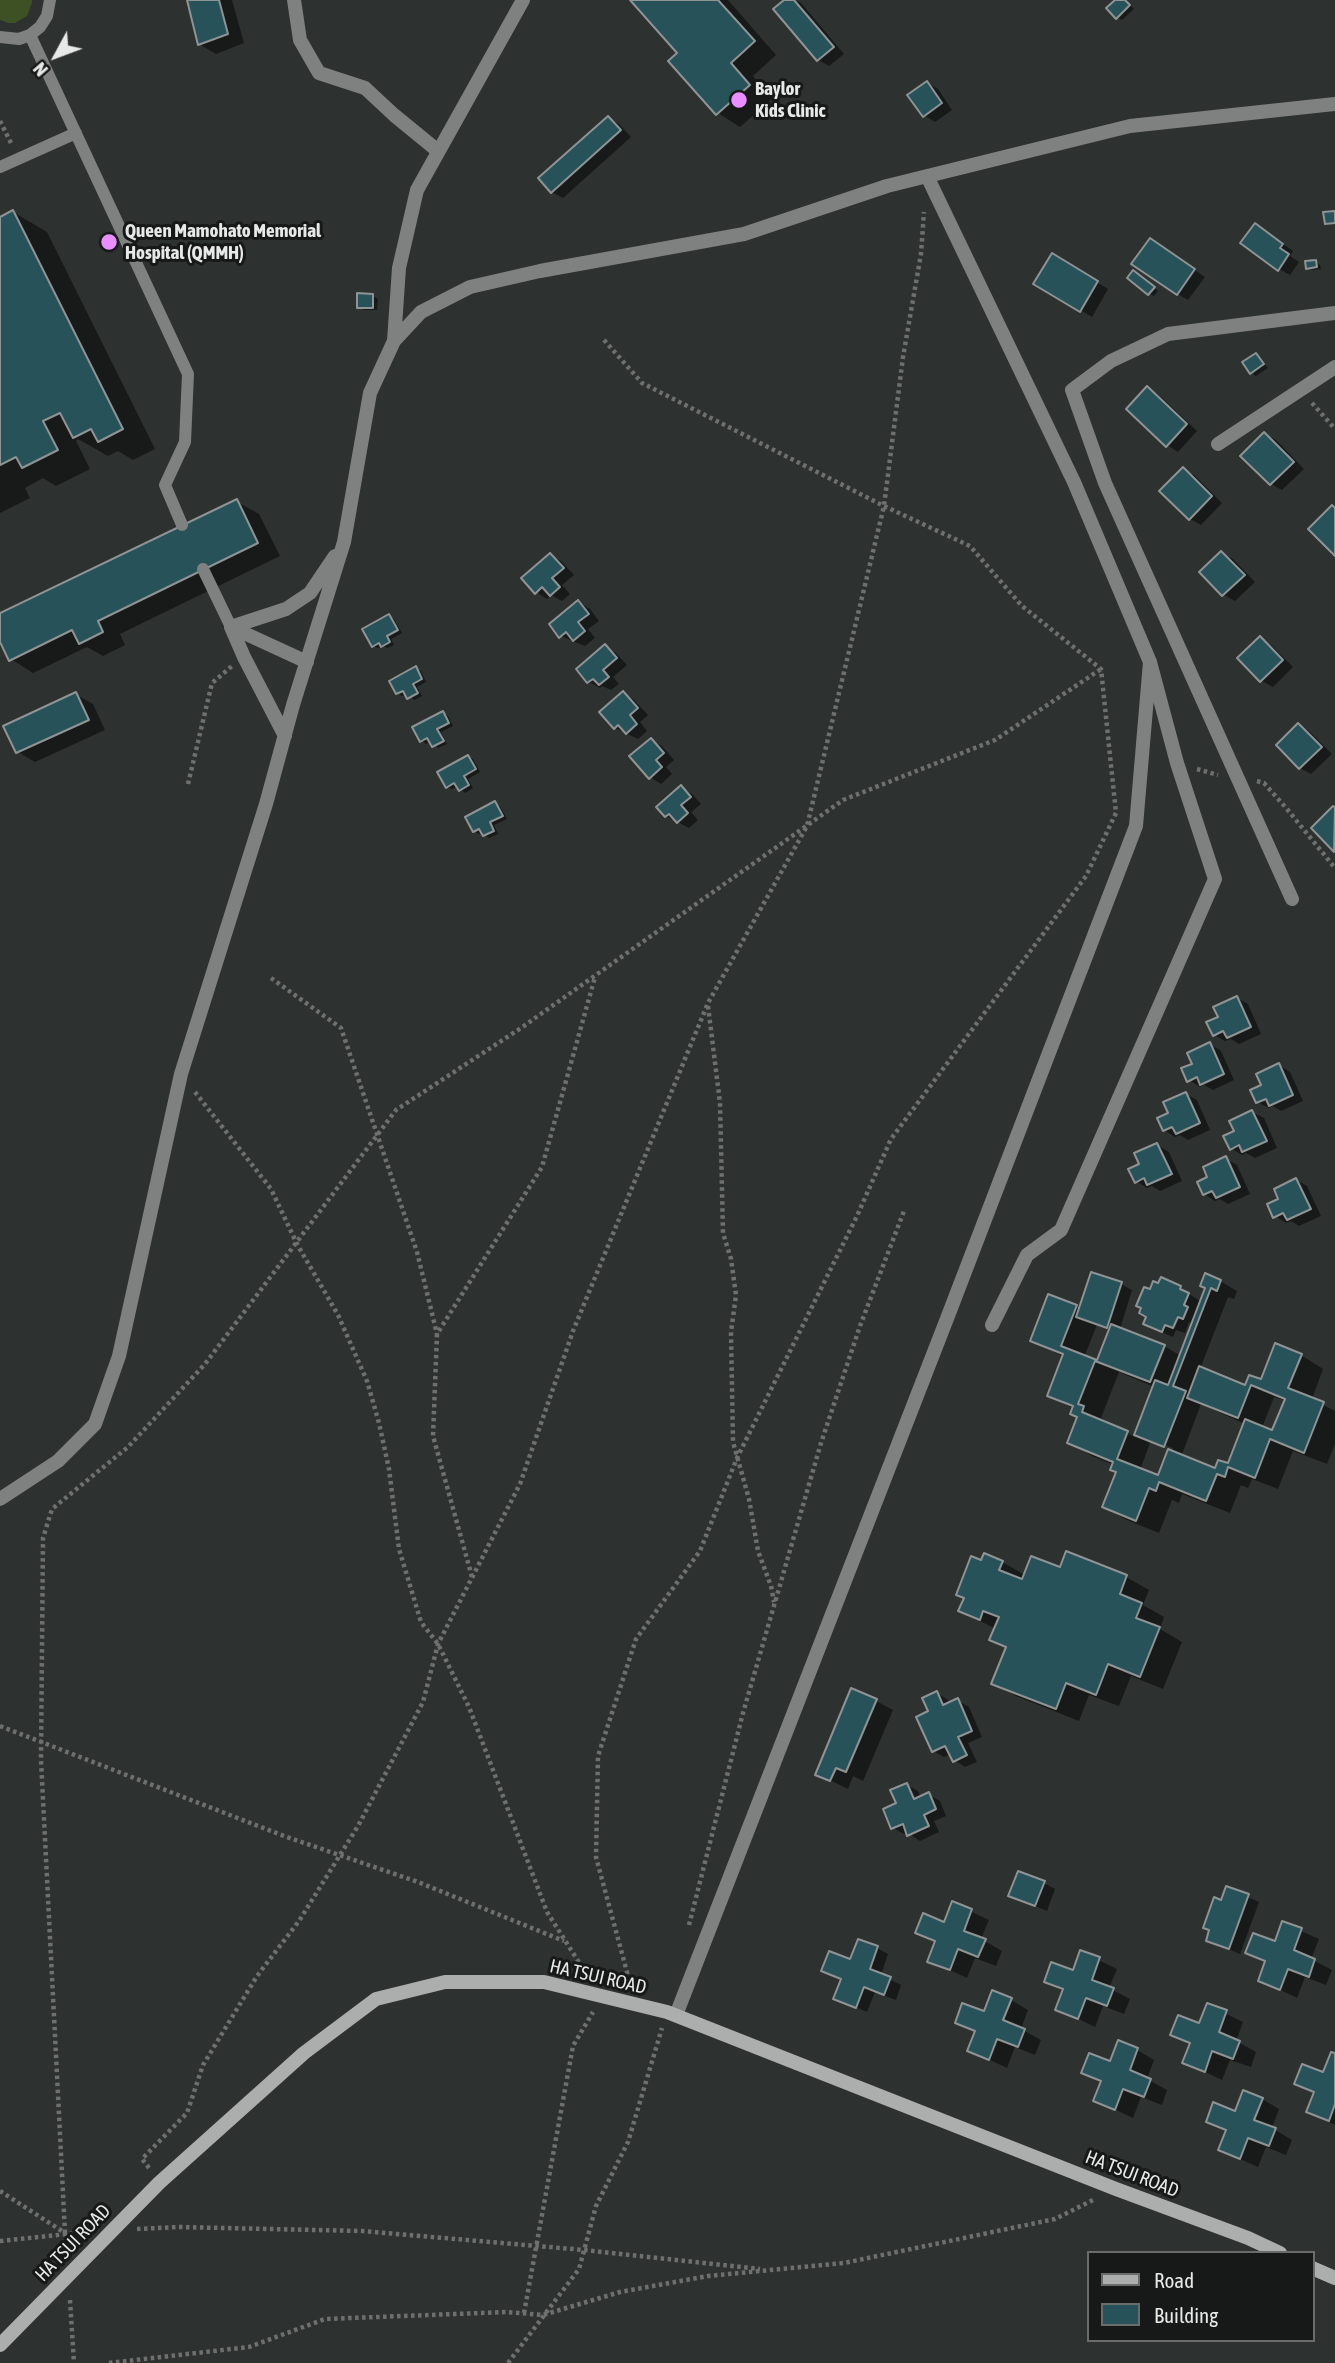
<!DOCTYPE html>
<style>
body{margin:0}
#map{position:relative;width:1335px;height:2363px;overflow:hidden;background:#2d3130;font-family:"Asap Condensed",sans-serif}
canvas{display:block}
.legend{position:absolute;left:1087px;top:2251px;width:228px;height:91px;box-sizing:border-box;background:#171818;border:2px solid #6a6c6b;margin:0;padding:9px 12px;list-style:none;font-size:21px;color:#e7e9e8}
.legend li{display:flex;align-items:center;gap:14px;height:35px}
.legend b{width:35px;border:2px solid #6a6c6b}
.north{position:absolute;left:21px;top:21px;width:70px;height:70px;-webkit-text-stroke:5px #171818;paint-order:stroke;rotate:229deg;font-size:19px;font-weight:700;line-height:28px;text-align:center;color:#e7e9e8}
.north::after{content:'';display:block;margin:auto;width:24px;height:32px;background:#e7e9e8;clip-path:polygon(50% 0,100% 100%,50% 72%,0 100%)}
</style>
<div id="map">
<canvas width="1335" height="2363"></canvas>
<ul class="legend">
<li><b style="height:9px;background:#acaead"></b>Road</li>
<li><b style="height:19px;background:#28525a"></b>Building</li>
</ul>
<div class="north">N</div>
</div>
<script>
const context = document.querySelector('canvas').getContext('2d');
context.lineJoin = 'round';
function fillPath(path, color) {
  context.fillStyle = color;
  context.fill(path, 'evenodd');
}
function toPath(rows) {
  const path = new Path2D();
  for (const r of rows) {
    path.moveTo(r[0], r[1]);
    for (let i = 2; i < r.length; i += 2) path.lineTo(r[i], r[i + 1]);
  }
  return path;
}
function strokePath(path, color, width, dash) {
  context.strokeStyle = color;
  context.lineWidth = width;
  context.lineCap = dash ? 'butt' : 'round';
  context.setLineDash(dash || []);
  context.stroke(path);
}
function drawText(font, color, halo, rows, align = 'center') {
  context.font = font + ' "Asap Condensed",sans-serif';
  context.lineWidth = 6;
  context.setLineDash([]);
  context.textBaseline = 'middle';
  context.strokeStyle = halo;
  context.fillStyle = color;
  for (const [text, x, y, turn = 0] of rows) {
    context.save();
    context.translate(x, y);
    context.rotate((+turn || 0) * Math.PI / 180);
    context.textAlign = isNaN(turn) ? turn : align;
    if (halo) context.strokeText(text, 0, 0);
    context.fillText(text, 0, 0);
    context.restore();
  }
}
const green = toPath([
 [0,0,32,0,32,3,27,16,15,23,8,23,0,20]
]);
const shadow = toPath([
 [189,0,232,0,244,43,216,54,199,44],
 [632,0,728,0,776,55,753,76,772,99,740,127,718,113,679,53],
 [787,0,795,0,801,3,844,54,829,66,818,60],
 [1117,0,1126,0,1134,9,1122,20,1117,17],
 [927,83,938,89,952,110,935,122,924,115],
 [608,118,619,124,631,137,563,198,552,192],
 [13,212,47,232,155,449,133,460,118,451,108,456,78,439,76,441,90,469,56,486,43,478,25,488,30,498,0,513,0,219],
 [1266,232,1293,251,1290,256,1299,262,1290,275,1279,269],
 [1161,247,1205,277,1188,300,1178,294],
 [1053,255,1108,289,1092,317,1036,283],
 [1315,262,1320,265,1321,269,1312,270,1307,268],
 [1139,275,1158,291,1154,296,1149,293],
 [373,296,378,299,377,310,364,310,359,307],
 [1256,355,1268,368,1256,376,1251,373],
 [1148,388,1159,395,1197,431,1178,452,1167,445],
 [1265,434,1276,440,1304,469,1282,490,1271,484],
 [1183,469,1194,475,1222,503,1201,525,1190,519],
 [236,501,259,514,280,556,120,634,125,645,103,656,87,647,33,673,11,659,0,638,0,615],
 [1222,553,1233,559,1255,582,1235,601,1224,595,1201,572],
 [550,555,561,561,574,575,562,585,570,594,562,601,551,595,547,599,536,592],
 [578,602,590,609,599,621,588,629,595,638,585,646,561,636],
 [389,616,394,619,402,633,391,639,394,645,387,648,383,646,378,648,373,646],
 [1260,638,1271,645,1293,667,1273,687,1262,681,1240,658],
 [605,646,616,653,627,665,613,677,619,684,611,690,602,686,600,688,589,682],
 [416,668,421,671,426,682,417,687,422,696,414,700,407,694,402,696,397,693],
 [623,693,634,700,648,715,640,722,647,731,638,739,615,728],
 [75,694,93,704,105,730,35,762,18,752],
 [443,713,448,716,453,726,441,732,447,744,438,748,431,741,426,744,422,741],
 [1299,725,1310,732,1332,754,1311,774,1300,768],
 [651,740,662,746,674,760,666,767,672,774,661,784,650,777],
 [468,757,473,759,480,772,468,779,473,788,465,793,458,786,452,789,447,787],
 [681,787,692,794,701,804,691,812,698,820,689,828,666,816],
 [495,803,500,806,507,819,494,825,498,834,489,838,483,833,479,834,474,831],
 [1237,998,1248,1004,1261,1034,1239,1044,1231,1039,1225,1041,1214,1035,1220,1018],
 [1210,1044,1221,1051,1234,1080,1213,1090,1204,1085,1200,1087,1189,1080,1194,1064],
 [1279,1065,1290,1072,1303,1101,1281,1111,1273,1106,1269,1108,1257,1102,1263,1085],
 [1186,1094,1197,1100,1210,1130,1188,1140,1180,1135,1175,1137,1164,1130,1170,1114],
 [1252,1112,1264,1118,1277,1148,1255,1158,1246,1153,1242,1155,1231,1148,1236,1132],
 [1157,1145,1169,1152,1182,1181,1160,1191,1152,1186,1147,1188,1136,1181,1142,1165],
 [1225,1158,1237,1165,1250,1194,1228,1204,1220,1199,1215,1201,1204,1194,1210,1178],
 [1296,1180,1307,1186,1321,1216,1299,1226,1291,1221,1286,1223,1275,1216,1281,1200],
 [1093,1274,1121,1284,1132,1290,1120,1329,1164,1346,1181,1356,1193,1324,1189,1322,1185,1333,1176,1330,1173,1337,1157,1330,1151,1291,1180,1288,1200,1301,1207,1288,1220,1281,1237,1291,1234,1299,1228,1297,1200,1369,1246,1387,1250,1377,1262,1382,1301,1355,1323,1369,1312,1399,1335,1411,1335,1444,1327,1464,1293,1451,1278,1489,1252,1479,1248,1488,1241,1485,1230,1513,1182,1494,1179,1503,1172,1500,1159,1533,1127,1520,1104,1507,1117,1472,1114,1465,1092,1456,1069,1442,1079,1417,1074,1409,1049,1395,1064,1357,1032,1340,1076,1307,1081,1309],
 [1097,1325,1110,1330,1097,1363,1084,1357],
 [1119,1372,1154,1387,1135,1437,1105,1423,1106,1421,1101,1418],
 [1274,1397,1286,1401,1273,1433,1262,1428],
 [1201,1404,1245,1424,1229,1466,1216,1470,1181,1457],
 [1151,1440,1173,1448,1159,1477,1140,1470],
 [1002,1562,1025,1575,1061,1570,1126,1577,1149,1590,1143,1605,1164,1617,1160,1629,1182,1642,1163,1689,1131,1676,1119,1706,1089,1695,1079,1721,1016,1696,994,1683,1007,1648,992,1640,996,1629,960,1611,982,1563],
 [937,1693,948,1700,950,1704,957,1700,969,1707,982,1737,968,1743,977,1762,965,1767,954,1760,951,1754,944,1757,933,1751,931,1712],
 [876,1701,893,1710,863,1781,853,1776,848,1789,817,1774],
 [907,1785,918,1791,921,1798,928,1794,940,1801,946,1816,934,1821,939,1832,920,1841,908,1833,904,1834,893,1828,898,1804],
 [1044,1883,1055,1889,1047,1911,1010,1895],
 [1227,1888,1259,1902,1240,1954,1208,1940],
 [953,1903,989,1920,981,1939,1002,1951,996,1966,975,1958,967,1978,930,1961,936,1943,918,1933,945,1924],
 [1283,1923,1319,1939,1311,1959,1332,1970,1326,1985,1305,1977,1297,1998,1260,1980,1266,1963,1248,1952,1276,1943],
 [877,1948,888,1954,881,1975,901,1985,896,2000,875,1992,867,2012,835,1998,843,1980,824,1970,851,1962],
 [1082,1952,1117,1969,1109,1988,1130,1999,1124,2014,1103,2006,1095,2027,1058,2009,1064,1992,1046,1981,1074,1973],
 [1011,2000,1028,2010,1021,2029,1041,2040,1035,2055,1015,2047,1007,2068,969,2050,976,2033,957,2022,985,2013],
 [1208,2005,1243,2022,1236,2041,1256,2052,1251,2067,1230,2060,1222,2080,1184,2062,1191,2045,1172,2034,1200,2025],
 [1137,2050,1154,2060,1147,2079,1167,2090,1162,2105,1141,2097,1133,2118,1095,2100,1102,2083,1083,2072,1111,2063],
 [1335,2055,1335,2125,1309,2111,1315,2094,1297,2083,1324,2075],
 [1262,2099,1279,2109,1272,2128,1292,2140,1286,2155,1266,2147,1258,2167,1220,2150,1227,2132,1208,2122,1236,2113]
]);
const building = toPath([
 [187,0,219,0,228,34,198,45,187,0],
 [630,0,718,0,755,41,731,63,750,85,716,115,668,61,677,53,630,0],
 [784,0,794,0,834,47,817,61,773,9,784,0],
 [1115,0,1125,0,1130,5,1116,19,1106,8,1115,0],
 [927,81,942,103,923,117,907,95,927,81],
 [608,116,621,130,551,193,538,178,608,116],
 [13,210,123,429,98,442,91,429,73,438,60,413,43,421,58,450,22,468,16,457,0,465,0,217,13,210],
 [1335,211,1335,223,1325,224,1323,212,1335,211],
 [1255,223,1283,244,1280,248,1289,254,1278,271,1240,243,1255,223],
 [1150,238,1195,269,1177,295,1131,264,1150,238],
 [1052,253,1098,281,1080,312,1033,284,1052,253],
 [1316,260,1317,267,1306,269,1305,261,1316,260],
 [1133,270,1155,287,1148,295,1127,278,1133,270],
 [357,293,373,294,373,308,357,308,357,293],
 [1256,353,1264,364,1250,374,1242,362,1256,353],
 [1147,386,1187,424,1166,447,1126,409,1147,386],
 [1264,432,1294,462,1270,485,1240,456,1264,432],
 [1183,467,1212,496,1189,520,1159,491,1183,467],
 [237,499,258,543,98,621,103,632,79,644,72,630,9,661,0,642,0,613,237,499],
 [1332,505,1335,508,1335,556,1308,529,1332,505],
 [1221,551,1245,575,1222,596,1199,572,1221,551],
 [550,553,564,568,552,578,560,587,550,596,542,587,535,594,521,578,550,553],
 [578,600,589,614,578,622,585,631,573,641,566,632,559,638,549,624,578,600],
 [389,614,398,630,387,636,390,642,381,647,379,643,372,647,362,629,389,614],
 [1260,636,1283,660,1260,682,1237,658,1260,636],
 [605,644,617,658,603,670,609,677,599,685,593,679,587,683,576,669,605,644],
 [416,666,422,679,413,684,418,693,407,699,403,691,396,694,389,681,416,666],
 [623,691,638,708,630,715,637,724,626,734,618,725,614,729,599,712,623,691],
 [76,692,89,720,16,753,3,726,76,692],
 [443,711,449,723,437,729,444,741,432,747,427,738,420,742,412,727,443,711],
 [1298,723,1322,747,1299,769,1276,745,1298,723],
 [651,738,664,753,656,760,662,767,649,779,629,756,651,738],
 [468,755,476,769,464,776,469,785,459,791,454,783,446,788,437,772,468,755],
 [681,785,691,797,681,805,688,813,677,823,669,814,665,817,656,807,681,785],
 [495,801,503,816,490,822,494,831,483,836,479,829,473,832,465,817,495,801],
 [1333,806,1335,807,1334,852,1311,828,1333,806],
 [1237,996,1251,1027,1227,1038,1223,1031,1213,1036,1206,1022,1218,1017,1213,1007,1237,996],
 [1210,1042,1224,1074,1200,1085,1197,1077,1187,1082,1181,1068,1192,1064,1187,1053,1210,1042],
 [1279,1063,1293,1095,1269,1106,1266,1099,1256,1103,1250,1090,1261,1085,1256,1074,1279,1063],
 [1186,1092,1200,1123,1176,1134,1172,1127,1163,1131,1157,1118,1168,1113,1163,1102,1186,1092],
 [1252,1110,1267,1141,1242,1152,1239,1145,1230,1150,1223,1136,1234,1131,1229,1121,1252,1110],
 [1157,1143,1172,1174,1147,1185,1144,1178,1135,1183,1128,1169,1139,1164,1134,1153,1157,1143],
 [1226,1156,1240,1187,1216,1198,1212,1191,1203,1195,1197,1182,1207,1177,1203,1167,1226,1156],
 [1296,1178,1311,1209,1287,1220,1283,1213,1273,1218,1267,1204,1278,1199,1274,1189,1296,1178],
 [1091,1272,1122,1282,1107,1328,1076,1317,1091,1272],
 [1205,1273,1221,1280,1217,1291,1211,1288,1173,1386,1186,1391,1164,1447,1134,1435,1155,1380,1168,1385,1205,1288,1200,1286,1205,1273],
 [1161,1277,1181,1286,1180,1289,1189,1293,1184,1305,1188,1307,1183,1319,1178,1317,1173,1328,1165,1325,1162,1332,1143,1324,1146,1317,1139,1313,1141,1308,1136,1306,1144,1287,1150,1289,1153,1281,1158,1283,1161,1277],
 [1048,1294,1077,1305,1061,1346,1097,1360,1111,1324,1165,1345,1150,1382,1095,1361,1078,1404,1084,1406,1082,1412,1128,1431,1117,1459,1158,1475,1168,1449,1215,1468,1218,1460,1228,1463,1245,1419,1272,1430,1285,1399,1251,1385,1238,1418,1187,1398,1199,1366,1245,1385,1249,1375,1261,1379,1275,1343,1302,1354,1288,1388,1324,1402,1304,1453,1270,1439,1255,1478,1228,1467,1225,1477,1217,1474,1206,1501,1159,1482,1156,1491,1149,1488,1136,1521,1102,1507,1116,1472,1110,1470,1113,1462,1067,1443,1077,1417,1070,1414,1073,1406,1047,1396,1063,1354,1030,1341,1048,1294],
 [1066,1551,1127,1575,1120,1594,1142,1603,1136,1618,1160,1627,1140,1677,1108,1664,1096,1695,1066,1683,1056,1709,991,1684,1006,1647,989,1640,999,1617,983,1611,980,1620,958,1611,964,1598,956,1595,971,1556,981,1560,984,1553,1003,1561,999,1570,1022,1579,1031,1556,1060,1567,1066,1551],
 [851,1688,877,1699,846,1772,836,1768,830,1781,815,1775,851,1688],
 [937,1691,943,1705,958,1698,972,1731,958,1737,967,1755,953,1762,945,1746,932,1752,916,1717,928,1711,922,1698,937,1691],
 [907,1783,914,1799,929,1792,936,1809,924,1815,929,1826,907,1836,903,1824,891,1829,883,1809,896,1803,890,1790,907,1783],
 [1018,1871,1045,1881,1035,1906,1008,1896,1018,1871],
 [1226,1886,1249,1894,1229,1949,1206,1941,1209,1930,1203,1928,1214,1897,1221,1900,1226,1886],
 [952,1901,972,1909,964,1931,986,1939,978,1957,958,1949,950,1970,927,1962,935,1941,915,1933,923,1913,944,1922,952,1901],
 [1282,1921,1302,1928,1294,1950,1315,1959,1309,1977,1288,1969,1280,1990,1258,1981,1265,1961,1245,1953,1253,1933,1275,1941,1282,1921],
 [858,1939,878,1946,870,1969,891,1977,884,1995,864,1987,856,2008,833,1999,841,1979,821,1971,829,1951,850,1959,858,1939],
 [1080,1950,1100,1957,1092,1980,1114,1988,1107,2006,1086,1998,1078,2019,1055,2010,1063,1989,1044,1982,1051,1962,1073,1970,1080,1950],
 [992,1990,1012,1998,1003,2020,1025,2029,1018,2047,997,2039,989,2060,967,2051,975,2031,955,2023,962,2003,984,2011,992,1990],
 [1207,2003,1227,2010,1219,2032,1240,2041,1233,2059,1212,2051,1205,2072,1182,2063,1190,2043,1170,2035,1178,2015,1199,2023,1207,2003],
 [1118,2040,1138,2048,1130,2070,1151,2079,1144,2097,1123,2089,1115,2110,1093,2101,1101,2081,1081,2073,1089,2053,1110,2061,1118,2040],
 [1331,2052,1335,2053,1335,2104,1329,2121,1306,2112,1314,2092,1294,2084,1302,2064,1323,2072,1331,2052],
 [1243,2090,1263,2098,1254,2120,1276,2128,1269,2146,1248,2138,1240,2159,1218,2150,1226,2130,1206,2122,1213,2102,1235,2111,1243,2090]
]);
const path = toPath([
 [0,121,12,145],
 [604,340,642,383,884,506,970,546,1022,606,1101,669,1116,813,1086,876,891,1139,857,1216,737,1458,700,1551,636,1639,598,1756,596,1857,631,1987],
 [1312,403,1335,429],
 [1197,769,1218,775],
 [1257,781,1264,783,1287,809,1335,868],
 [188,784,212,683,232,666],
 [271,978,341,1028,417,1252,437,1334],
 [708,1006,720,1103,723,1233,731,1259,736,1295,731,1332,733,1442,749,1499,758,1551,771,1586,774,1602],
 [195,1092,271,1189,297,1244,338,1315,367,1381,379,1423,389,1469,399,1549,421,1622,438,1644,469,1707,547,1912,587,1975],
 [472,1577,433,1436,437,1334,542,1167,595,977],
 [0,1726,284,1836,418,1882,564,1941],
 [689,1925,743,1713,821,1443,860,1326,904,1211],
 [149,2168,142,2159,187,2113,203,2065,257,1976,299,1921,358,1826,423,1702,438,1644,520,1484,573,1331,708,1003,807,826,884,506,903,357,921,254,924,212],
 [0,2191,65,2233,66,2253],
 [137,2229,178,2227,362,2231,584,2250,760,2269],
 [65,2233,41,1760,43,1538,52,1509,128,1447,205,1364,396,1110,521,1028,843,800,995,740,1101,669],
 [0,2241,87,2232],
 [70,2300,74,2363],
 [524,2313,573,2046,593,2012],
 [109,2363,249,2347,325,2319,507,2312,543,2315,620,2292,708,2276,844,2263,1055,2219,1095,2199],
 [508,2363,579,2269,596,2206,628,2142,662,2028]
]);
const lane = toPath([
 [30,35,188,374,185,442,165,485,182,525],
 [0,37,19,39,30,35,40,27,47,16,50,0],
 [0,167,76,133],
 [203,569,231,627]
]);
const street = toPath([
 [294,0,300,40,319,73,365,88,394,115,438,151],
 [927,176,1074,482,1150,662,1177,763,1215,879,1061,1230,1027,1255,992,1325],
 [394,341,399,268,417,190,523,0],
 [1218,444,1335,367],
 [231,627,286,609,310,593,335,556],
 [231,627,244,657,285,736],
 [231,627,307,662],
 [1292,899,1105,483,1072,390,1111,361,1168,334,1335,313],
 [0,1499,58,1461,95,1424,119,1356,181,1074,266,804,293,705,344,542,370,393,394,341,421,312,470,287,540,271,744,234,887,186,1130,126,1335,104],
 [676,2015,948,1316,1136,826,1150,662]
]);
const secondary = toPath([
 [1312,2268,1335,2278],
 [0,2345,159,2183,304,2053,376,1999,445,1982,544,1982,667,2012,1116,2189,1248,2238,1280,2253]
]);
const markers = [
 [739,100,9,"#e88eff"],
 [109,242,9,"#e88eff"]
];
const poiNames = [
 ["Baylor",755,89],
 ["Kids Clinic",755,111],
 ["Queen Mamohato Memorial",125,231],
 ["Hospital (QMMH)",125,253]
];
const streetNames = [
 ["HA TSUI ROAD",598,1977,13],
 ["HA TSUI ROAD",1132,2174,21],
 ["HA TSUI ROAD",73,2243,-46]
];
fillPath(green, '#3d5124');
fillPath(shadow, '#0007');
fillPath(building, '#28525a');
strokePath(building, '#8f9394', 2);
strokePath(path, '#6d706f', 4.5, [3.5, 3.5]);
strokePath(lane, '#7f8180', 12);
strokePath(street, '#7f8180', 14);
strokePath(secondary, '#acaead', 14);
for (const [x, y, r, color] of markers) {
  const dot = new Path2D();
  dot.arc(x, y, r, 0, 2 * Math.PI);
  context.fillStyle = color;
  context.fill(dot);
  strokePath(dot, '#171818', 2.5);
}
drawText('bold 19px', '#e7e9e8', '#171818', poiNames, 'left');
drawText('19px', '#e7e9e8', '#171818', streetNames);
</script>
